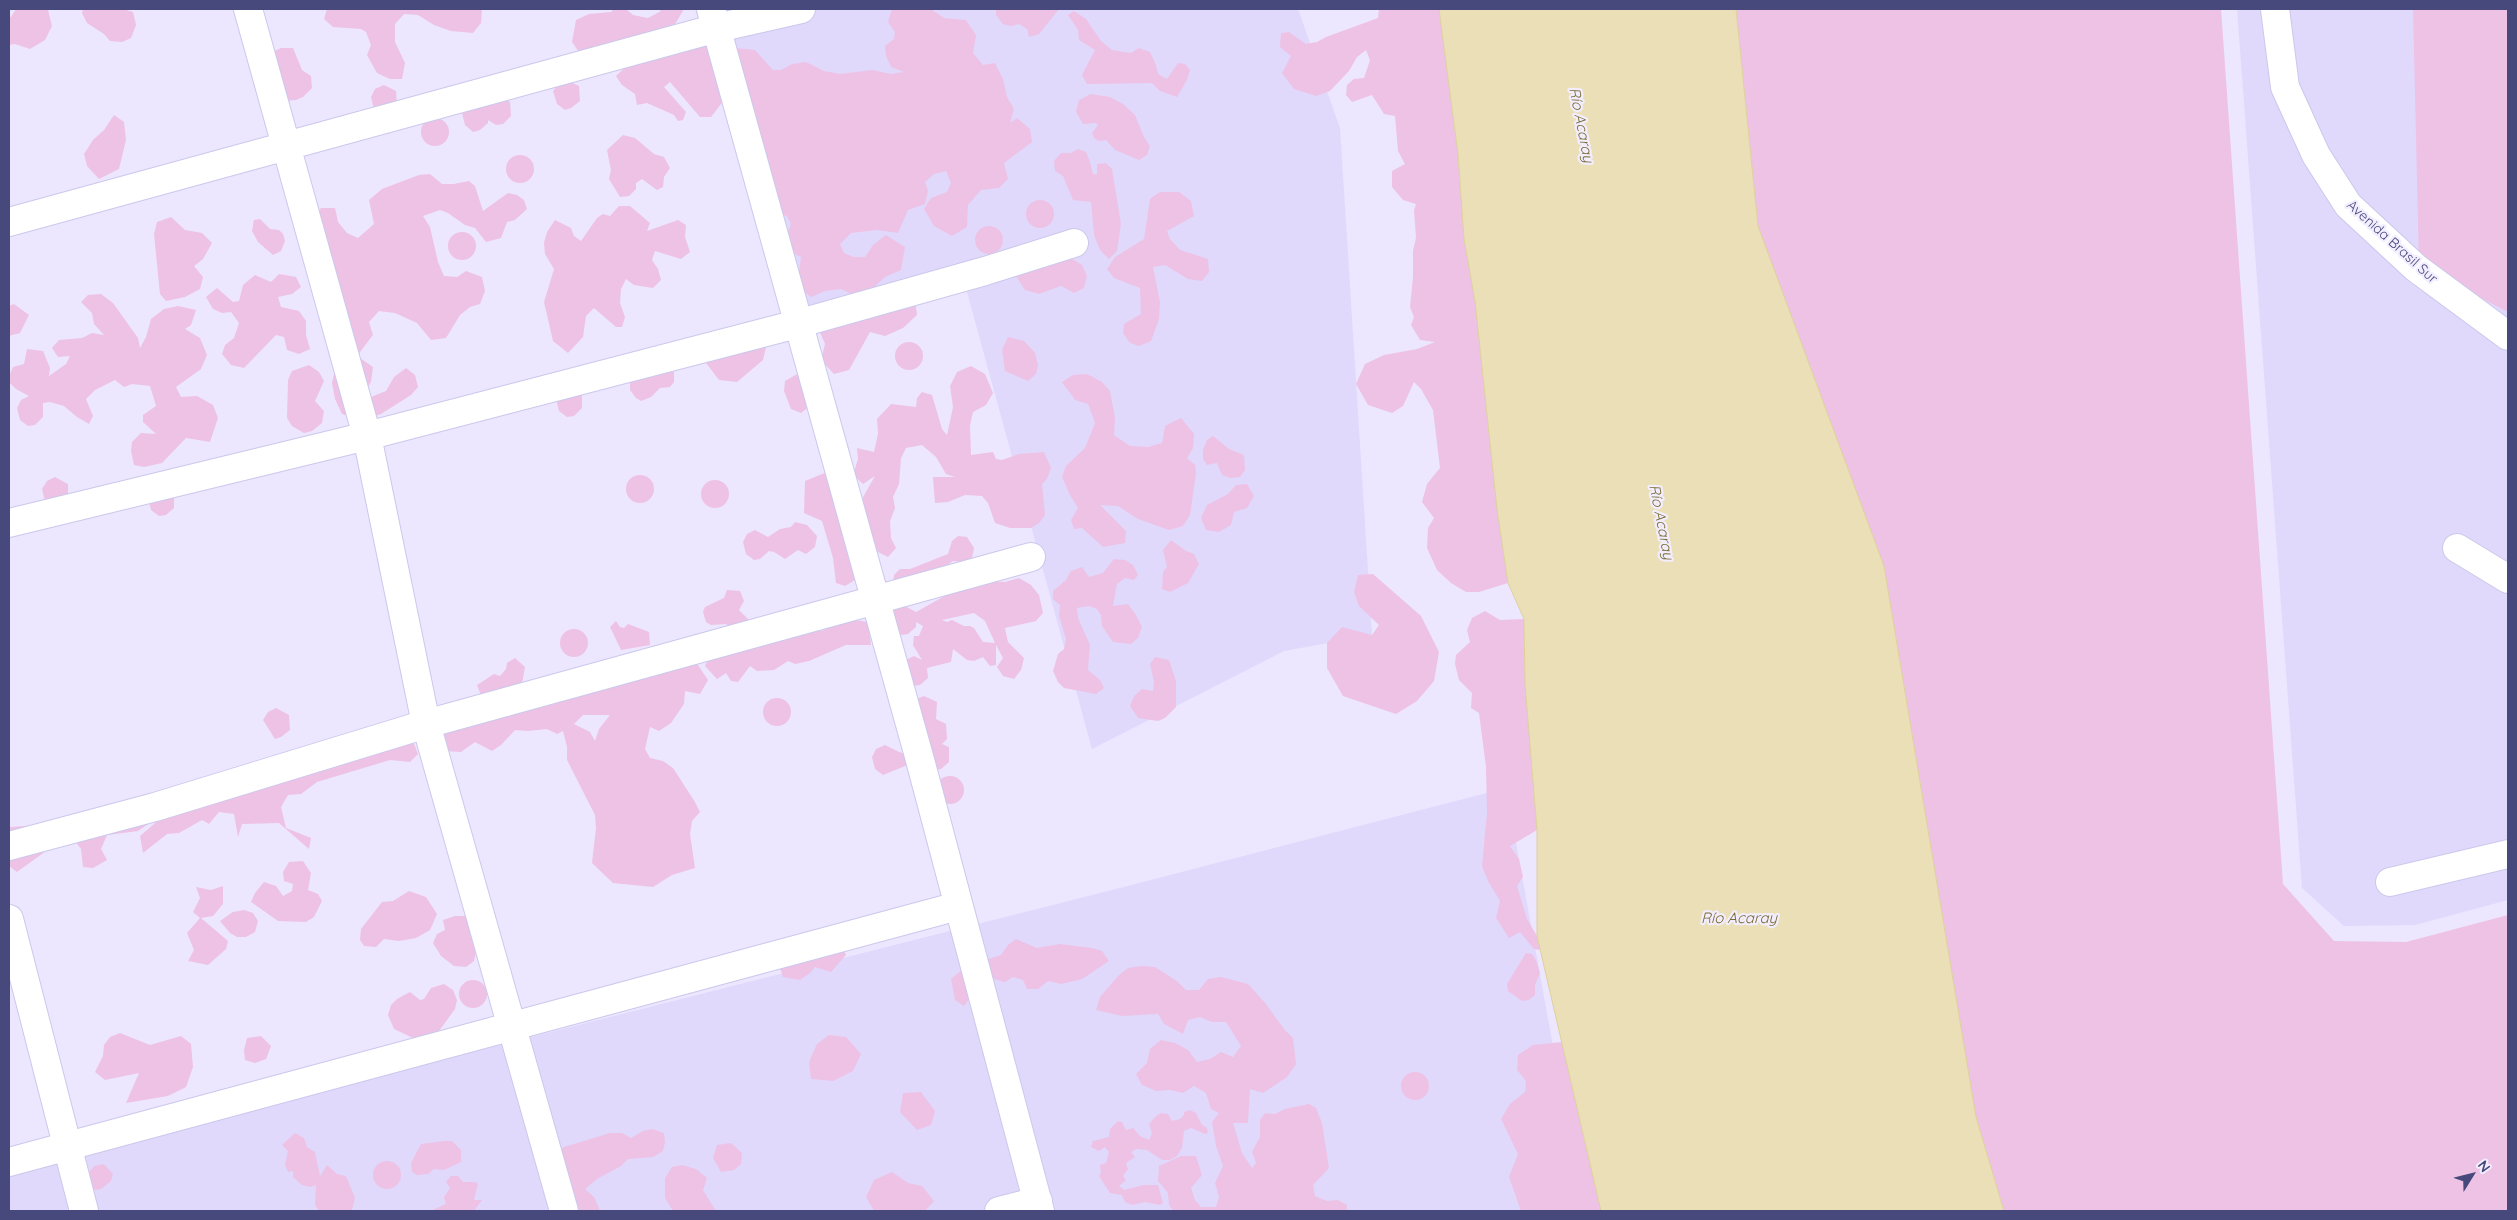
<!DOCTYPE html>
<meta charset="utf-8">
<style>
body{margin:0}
#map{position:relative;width:2517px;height:1220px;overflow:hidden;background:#ece6ff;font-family:Quicksand,sans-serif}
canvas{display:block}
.frame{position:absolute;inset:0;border:10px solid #47487c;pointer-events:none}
.north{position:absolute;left:2447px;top:1150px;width:50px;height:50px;-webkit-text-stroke:4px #f2eeff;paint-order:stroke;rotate:54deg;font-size:14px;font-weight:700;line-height:20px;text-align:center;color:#47487c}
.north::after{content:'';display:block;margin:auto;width:18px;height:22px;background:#47487c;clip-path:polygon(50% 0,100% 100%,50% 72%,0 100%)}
</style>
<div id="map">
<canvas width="2517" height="1220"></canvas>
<div class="frame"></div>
<div class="north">N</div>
</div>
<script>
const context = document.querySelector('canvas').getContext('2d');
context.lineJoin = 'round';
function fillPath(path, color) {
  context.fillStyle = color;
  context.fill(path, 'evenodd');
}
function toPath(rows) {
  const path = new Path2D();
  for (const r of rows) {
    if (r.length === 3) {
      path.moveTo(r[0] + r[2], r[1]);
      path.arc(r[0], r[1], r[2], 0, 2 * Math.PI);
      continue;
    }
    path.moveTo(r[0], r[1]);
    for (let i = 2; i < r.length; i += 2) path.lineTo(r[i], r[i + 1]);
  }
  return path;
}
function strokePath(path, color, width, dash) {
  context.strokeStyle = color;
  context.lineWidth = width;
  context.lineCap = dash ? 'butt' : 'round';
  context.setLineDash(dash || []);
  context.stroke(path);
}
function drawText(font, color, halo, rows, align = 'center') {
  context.font = font + ' Quicksand,sans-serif';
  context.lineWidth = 4.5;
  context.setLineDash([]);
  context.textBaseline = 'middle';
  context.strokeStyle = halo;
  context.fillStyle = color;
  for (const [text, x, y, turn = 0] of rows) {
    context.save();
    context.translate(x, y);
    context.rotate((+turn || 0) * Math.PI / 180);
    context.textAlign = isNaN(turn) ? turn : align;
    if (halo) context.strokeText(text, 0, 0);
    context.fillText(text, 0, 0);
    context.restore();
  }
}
const residential = toPath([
 [695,9,1298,9,1340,128,1372,635,1284,651,1092,749,961,270,785,322],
 [2237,9,2508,9,2508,900,2415,925,2344,926,2302,888],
 [1506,788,1583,1211,9,1211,9,1169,1116,889]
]);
const green = toPath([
 [16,9,48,10,52,26,45,40,30,49,15,44,9,45,9,16,11,17],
 [83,9,123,9,133,12,136,25,131,38,122,42,110,41,104,34,87,23,82,13],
 [327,9,482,9,481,23,473,33,451,31,434,25,418,15,404,14,395,24,395,42,405,63,402,79,390,79,377,73,367,55,371,45,366,32,361,29,333,27,324,19],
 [614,9,626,9,633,15,648,18,661,11,658,9,684,9,671,31,631,37,585,61,572,42,576,20,589,14,611,12],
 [892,9,931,9,944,18,966,20,976,35,973,53,983,65,995,63,1003,79,1007,97,1014,109,1010,123,1017,118,1030,129,1032,142,1004,163,1008,179,999,188,981,190,968,205,967,227,952,236,934,226,924,209,931,198,947,192,951,183,946,171,934,174,925,182,928,191,925,204,908,210,898,233,877,230,851,233,840,244,844,253,854,257,865,257,873,245,886,235,905,247,901,270,885,277,861,299,841,289,825,291,811,297,797,287,801,257,790,252,786,237,791,224,787,216,782,215,735,48,755,50,773,70,781,70,792,64,806,62,824,71,840,74,872,70,891,74,904,72,891,67,886,56,885,46,894,39,895,32,888,22],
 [996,9,1059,9,1039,34,1029,37,1027,29,1019,24,1011,26,1003,24,996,15],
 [1379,9,1439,9,1458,154,1464,239,1475,301,1497,509,1508,583,1479,592,1466,592,1451,583,1437,570,1427,548,1428,528,1434,518,1422,502,1427,484,1440,468,1433,410,1421,389,1414,382,1403,406,1392,413,1368,405,1356,384,1365,364,1384,355,1417,349,1435,342,1420,340,1411,325,1414,317,1410,307,1413,277,1413,251,1416,238,1414,210,1416,204,1403,200,1392,187,1392,171,1405,164,1398,151,1395,116,1384,114,1372,95,1352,102,1346,95,1347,85,1354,79,1364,78,1370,60,1366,50,1357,57,1349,71,1330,91,1316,96,1294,89,1282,73,1291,56,1280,47,1281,33,1289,32,1306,44,1317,42,1326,37,1378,18],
 [1736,9,2221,9,2283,884,2334,941,2406,942,2508,915,2508,1211,2004,1211,1976,1117,1884,566,1758,226],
 [2413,9,2508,9,2508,312,2419,266],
 [1074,11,1086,19,1101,41,1112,50,1131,53,1139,48,1150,52,1156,65,1158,74,1167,79,1178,63,1185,64,1190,70,1187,80,1177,97,1160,91,1152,83,1087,84,1082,75,1095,50,1079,40,1078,30,1068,15],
 [705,45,715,57,724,100,711,117,700,117,670,82,664,87,686,112,683,120,678,121,674,115,647,103,637,105,635,94,622,85,616,76,634,59],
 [281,48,293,48,302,70,311,76,312,88,303,97,296,100,284,101,272,52],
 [566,80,579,86,580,101,571,108,565,110,557,104,553,91,558,84],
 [384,85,396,91,397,106,374,109,371,97,375,89],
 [1091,94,1110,97,1123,104,1135,115,1144,137,1150,146,1147,155,1139,160,1115,150,1106,140,1099,141,1094,138,1092,133,1098,125,1096,123,1083,124,1076,112,1079,100],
 [498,95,510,102,511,116,503,124,496,125,488,120,488,123,480,130,473,132,465,125,462,113,467,105,475,102,485,106,489,99],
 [114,115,124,122,126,140,119,169,99,179,87,166,84,154,93,140,104,130],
 [435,132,14],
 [623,135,635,138,654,154,664,157,670,168,664,177,663,187,657,190,642,179,636,183,636,189,629,196,620,197,609,179,611,170,607,150],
 [1078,149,1086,152,1090,162,1093,174,1097,174,1097,164,1106,163,1112,169,1121,224,1117,251,1109,259,1100,250,1094,235,1091,202,1073,200,1063,176,1055,171,1054,161,1061,153,1071,153],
 [520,169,14],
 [430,174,442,184,454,184,469,181,475,186,483,211,508,193,517,195,524,200,527,209,515,220,507,222,501,238,486,242,475,228,465,225,448,213,440,210,423,216,430,227,438,262,444,276,457,277,466,271,482,277,485,291,480,304,470,307,460,315,446,338,431,340,417,323,395,313,379,311,369,322,373,335,357,356,373,367,371,382,363,394,371,397,386,391,394,377,406,368,415,375,418,387,411,395,381,414,362,420,342,414,335,399,332,383,335,370,332,340,323,330,325,322,308,226,321,208,335,208,338,222,347,233,358,238,374,224,369,200,382,189,419,175],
 [1160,192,1179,192,1191,201,1194,216,1167,231,1170,239,1180,250,1208,259,1209,272,1202,281,1188,279,1165,265,1153,267,1160,302,1159,319,1151,341,1139,346,1130,343,1123,333,1124,324,1141,314,1140,288,1114,278,1107,269,1115,257,1144,239,1150,199],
 [1040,214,14],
 [619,206,630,206,650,223,647,231,678,220,686,225,685,237,690,252,681,259,655,251,652,260,658,269,661,280,653,288,634,285,626,279,621,289,620,303,625,317,622,327,616,327,594,308,586,316,583,337,568,353,553,341,544,302,554,269,545,254,544,243,547,232,555,220,571,228,574,236,581,241,597,218,603,214,610,216],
 [171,217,185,230,202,233,212,243,203,259,194,266,203,277,200,289,185,297,166,301,160,294,154,234,157,222],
 [260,219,270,229,279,230,283,234,285,241,281,251,273,255,258,242,252,231,254,220],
 [989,240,14],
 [462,246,14],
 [1029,257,1071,258,1082,265,1087,276,1084,288,1074,293,1061,286,1039,294,1025,290,1016,276],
 [279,274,296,277,301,287,292,294,278,297,281,307,299,311,306,321,306,335,310,349,299,354,287,350,284,337,276,335,244,368,231,365,222,354,225,345,234,338,239,323,231,312,222,313,213,309,206,297,217,288,233,302,239,301,243,285,255,275,271,282],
 [101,294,113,303,138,338,140,348,146,337,151,319,164,309,178,306,196,310,191,325,185,329,200,338,207,355,201,369,176,387,181,397,197,396,213,405,218,418,210,442,186,438,162,463,144,467,134,465,131,451,132,442,141,433,156,434,143,422,143,415,156,406,150,386,132,384,124,387,115,380,95,390,86,399,93,416,89,424,77,417,64,406,50,402,43,403,43,417,35,425,28,426,20,420,17,408,21,400,29,396,16,389,9,382,9,376,13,367,24,364,27,349,43,351,50,368,49,376,66,364,70,356,58,357,52,348,59,340,82,338,92,333,104,335,94,324,92,313,81,302,88,295],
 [915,300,917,315,903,328,885,336,870,332,849,370,834,374,821,360,825,344,819,330],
 [14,304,29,315,20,333,9,336,9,306],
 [1008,337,1024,341,1035,353,1038,365,1036,374,1028,381,1005,371,1002,350],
 [709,341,759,341,766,347,763,360,737,382,719,380,706,363],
 [909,356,14],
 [309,365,319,372,324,381,315,401,324,411,322,423,312,431,304,433,292,426,287,418,288,380,292,371],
 [971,366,985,374,993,393,986,405,973,412,970,425,971,455,993,452,996,459,1002,460,1019,454,1044,452,1051,468,1047,479,1042,484,1045,515,1039,523,1031,528,1010,528,995,523,988,503,982,496,965,495,948,502,935,503,933,477,955,477,946,474,936,457,922,445,906,448,901,458,899,484,893,497,895,508,890,521,891,538,896,548,888,557,876,551,858,506,875,476,863,484,853,475,858,459,857,448,874,452,878,434,877,419,891,404,916,407,917,398,922,392,932,395,942,429,947,435,953,407,950,386,957,372],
 [660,368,674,372,674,382,670,387,660,388,651,397,641,401,636,398,630,390,630,381],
 [799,373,814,403,801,413,791,409,784,391,785,381],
 [1087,374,1102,382,1110,391,1115,418,1114,435,1130,446,1148,447,1162,443,1165,426,1181,418,1194,434,1193,448,1187,458,1195,465,1196,473,1190,515,1183,526,1169,530,1138,519,1118,506,1100,505,1126,531,1125,543,1103,547,1082,528,1074,529,1071,520,1078,508,1070,495,1062,477,1066,466,1085,448,1095,423,1088,404,1075,400,1062,382,1073,375],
 [582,394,582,408,574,416,567,417,559,411,556,399],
 [1213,436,1229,449,1244,455,1245,470,1240,477,1230,478,1222,475,1217,463,1207,465,1203,459,1203,450,1207,440],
 [827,472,855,580,845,586,836,583,833,558,822,521,804,513,805,481],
 [640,489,14],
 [55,477,68,484,68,498,45,501,42,489,47,481],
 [715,494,14],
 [1247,484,1254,496,1247,508,1234,512,1231,525,1219,532,1206,530,1201,518,1207,505,1228,494,1236,485],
 [174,493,174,508,166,515,159,516,151,510,148,498],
 [795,522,807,525,817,536,815,547,806,554,798,550,785,559,774,552,769,551,760,559,754,560,746,554,743,542,747,534,755,530,768,537,780,529,791,527],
 [958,536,967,537,974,548,972,558,963,562,953,561,949,564,949,570,893,584,894,575,900,569,910,569,948,554,952,541],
 [1171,540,1186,551,1194,554,1199,564,1188,583,1170,592,1162,589,1163,572,1167,567,1163,550],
 [1114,559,1125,560,1133,565,1138,575,1134,580,1125,578,1117,584,1113,606,1128,604,1136,615,1142,627,1138,638,1131,644,1113,642,1102,626,1101,615,1097,609,1089,606,1077,608,1078,618,1090,645,1088,670,1100,680,1104,688,1096,694,1064,688,1058,682,1053,671,1058,654,1064,649,1066,639,1059,616,1060,605,1053,599,1053,591,1066,580,1071,571,1082,567,1089,577,1103,573],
 [1373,574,1421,616,1439,652,1434,681,1417,701,1396,714,1343,696,1327,668,1327,643,1342,627,1372,635,1379,625,1359,606,1354,592,1358,575],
 [1019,578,1031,585,1039,595,1043,613,1036,621,1005,628,1008,642,1024,658,1021,670,1014,679,1003,676,997,667,1003,658,996,645,996,665,990,666,983,657,974,661,967,660,953,649,951,662,927,668,928,678,920,685,913,686,906,660,914,656,922,660,913,645,914,636,919,636,923,626,916,622,916,627,908,634,901,635,893,629,890,617,895,609,903,605,916,612,959,588,980,581,1005,582],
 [974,613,985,621,995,643,983,642,974,628,970,626,964,626,952,620,947,622,942,620],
 [727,590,740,591,744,601,739,610,749,620,746,627,733,631,726,624,711,625,706,622,703,612,705,607,724,598],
 [1485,611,1500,620,1524,619,1525,684,1537,830,1510,846,1519,859,1523,877,1517,886,1527,919,1537,936,1540,950,1534,949,1520,932,1509,938,1496,918,1500,901,1488,881,1482,866,1487,813,1486,767,1479,713,1471,708,1472,693,1459,680,1455,664,1456,655,1470,642,1467,630,1472,618],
 [843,618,868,622,871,645,846,645,809,661,795,664,788,661,774,670,757,671,750,666,738,682,731,681,726,673,717,679,705,666,712,651,799,630,822,631],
 [616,621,620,627,624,628,628,624,649,632,650,645,621,650,610,627],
 [574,643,14],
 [692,656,708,680,700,694,685,691,684,704,671,723,659,731,650,727,645,749,650,758,663,761,673,768,695,802,700,812,692,821,690,834,695,868,672,875,653,887,613,883,592,863,596,828,595,815,567,760,567,747,563,731,557,734,547,729,528,731,515,730,501,745,492,751,475,742,461,752,444,751,435,724,482,698,477,685,494,674,500,676,506,669,507,663,515,658,525,667,521,689],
 [583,715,610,715,599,729,595,741,590,732,574,724],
 [1155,657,1169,660,1176,681,1176,707,1165,718,1158,721,1138,718,1130,706,1134,696,1142,689,1153,691,1154,682,1150,664],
 [924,696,937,702,936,719,946,724,947,739,942,744,949,747,949,762,941,769,934,771,916,699],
 [777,712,14],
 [276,708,289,715,290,730,281,737,275,739,263,720,268,712],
 [412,739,418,754,410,762,390,760,317,782,301,794,288,795,281,807,286,828,311,838,309,849,279,823,242,824,238,837,234,814,219,812,209,824,202,820,179,833,167,834,143,853,140,836,161,818],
 [885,745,897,751,920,760,883,775,875,769,872,757,876,749],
 [950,790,14],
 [157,818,138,831,107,835,101,849,107,860,93,868,83,867,81,849,75,841,46,851,17,872,9,866,9,827],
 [303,861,311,873,308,890,318,894,322,901,314,917,306,922,278,921,251,902,255,893,264,882,276,886,283,896,292,891,293,884,284,881,283,872,289,862],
 [223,886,223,904,213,916,201,918,228,941,226,949,208,965,188,961,194,950,187,933,200,918,193,912,200,898,196,887,211,890],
 [409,891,426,897,437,914,430,930,416,938,399,941,384,939,376,947,364,946,360,940,361,929,382,902,393,901],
 [244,910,253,913,258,921,255,932,246,937,237,937,230,933,220,921,233,912],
 [455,916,465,916,471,921,477,947,474,961,466,967,454,966,441,956,433,943,437,934,445,930,443,920],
 [839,938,846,955,831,972,815,967,811,972,800,980,783,977,778,962],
 [1016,939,1037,948,1060,944,1092,948,1102,951,1109,961,1082,979,1061,984,1048,981,1038,989,1027,989,1023,980,1013,977,1005,982,983,976,986,960,1001,955,1008,945],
 [1526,953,1532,954,1536,960,1540,973,1535,985,1535,995,1529,1000,1522,1001,1508,991,1507,984],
 [1141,966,1155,967,1177,981,1186,990,1199,990,1208,979,1221,977,1248,984,1266,1004,1284,1029,1293,1038,1296,1064,1287,1077,1263,1093,1250,1089,1248,1123,1233,1123,1242,1153,1252,1168,1256,1163,1252,1152,1260,1137,1260,1120,1265,1113,1275,1114,1285,1109,1309,1104,1316,1108,1322,1123,1329,1168,1313,1185,1315,1196,1327,1201,1338,1200,1347,1205,1347,1211,1173,1211,1169,1205,1168,1193,1158,1181,1159,1166,1181,1156,1196,1156,1202,1175,1191,1188,1195,1200,1201,1207,1216,1207,1219,1197,1215,1183,1223,1166,1216,1146,1212,1122,1219,1113,1211,1109,1206,1093,1194,1086,1183,1093,1170,1090,1156,1091,1142,1085,1136,1074,1147,1063,1150,1049,1161,1040,1175,1043,1188,1050,1197,1062,1210,1059,1221,1052,1233,1057,1241,1046,1226,1022,1212,1022,1200,1017,1188,1020,1183,1034,1164,1024,1158,1014,1122,1016,1096,1010,1100,997,1118,976,1128,968],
 [961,971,968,976,974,992,964,1006,955,1000,951,979],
 [473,994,14],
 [444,984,453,990,457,1000,455,1009,439,1031,428,1038,417,1040,394,1029,388,1015,391,1005,397,999,410,992,420,1000,424,999,431,988],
 [120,1033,150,1045,181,1036,191,1044,193,1067,186,1087,168,1096,126,1103,139,1073,105,1080,95,1072,103,1056,104,1045,110,1037],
 [829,1035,846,1037,861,1054,853,1071,833,1081,811,1079,809,1062,817,1044],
 [261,1036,271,1046,266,1059,255,1063,245,1060,244,1050,247,1038],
 [1562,1042,1601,1211,1521,1211,1509,1177,1518,1154,1501,1119,1510,1104,1525,1092,1526,1081,1517,1070,1518,1055,1533,1045],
 [1415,1086,14],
 [921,1092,935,1111,931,1125,917,1130,900,1112,903,1093],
 [1190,1110,1196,1113,1202,1125,1207,1128,1208,1133,1205,1134,1191,1128,1184,1131,1182,1148,1177,1156,1170,1160,1162,1160,1147,1150,1136,1149,1131,1152,1135,1157,1126,1163,1128,1169,1123,1176,1126,1180,1119,1186,1124,1190,1143,1185,1158,1185,1163,1203,1160,1205,1145,1202,1132,1205,1125,1202,1122,1195,1110,1193,1099,1176,1101,1173,1100,1165,1106,1163,1109,1152,1105,1147,1099,1151,1091,1147,1093,1141,1109,1137,1110,1129,1118,1121,1122,1122,1126,1130,1133,1128,1140,1136,1149,1140,1152,1133,1149,1124,1156,1116,1161,1113,1168,1114,1172,1121,1180,1119,1184,1115,1184,1112],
 [652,1129,664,1133,665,1142,663,1151,653,1157,628,1159,621,1166,597,1179,585,1189,594,1197,600,1211,567,1211,554,1155,564,1147,610,1133,622,1133,631,1138,643,1131],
 [295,1133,304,1138,307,1147,315,1152,320,1176,327,1165,337,1174,346,1176,355,1198,352,1210,319,1211,315,1205,316,1185,310,1187,302,1185,293,1177,293,1171,288,1172,285,1165,288,1151,282,1145],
 [444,1141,452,1141,461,1150,461,1162,444,1170,434,1169,428,1174,417,1175,412,1172,411,1163,421,1144],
 [731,1143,742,1153,741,1164,734,1170,721,1172,713,1158,717,1145],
 [387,1175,14],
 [104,1164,113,1174,111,1181,101,1189,94,1190,86,1183,87,1175,94,1166],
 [682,1165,696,1169,707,1178,703,1190,716,1211,673,1211,665,1198,665,1178,672,1167],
 [892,1172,908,1183,922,1186,934,1201,925,1211,874,1211,866,1197,874,1180],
 [451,1176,458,1176,463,1182,475,1182,478,1184,474,1200,482,1200,474,1211,430,1211,446,1204,444,1197,450,1188,446,1182]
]);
const water = toPath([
 [1439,9,1736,9,1758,226,1884,566,1976,1117,2004,1211,1601,1211,1537,936,1537,830,1525,684,1524,619,1508,583,1497,509,1475,301,1464,239,1458,154,1439,9]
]);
const minor = toPath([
 [248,9,367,436,426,724,564,1211],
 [711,9,920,760,1040,1211],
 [2275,9,2285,87,2316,155,2348,205,2416,268,2508,336],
 [9,222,717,28,801,9],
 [9,523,367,436,797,324,985,271,1074,243],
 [2457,548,2508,579],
 [9,846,155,807,426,724,1031,557],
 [2390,882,2508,854],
 [9,919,84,1211],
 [9,1162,958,906],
 [999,1211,1038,1201]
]);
const streetNames = [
 ["Avenida Brasil Sur",2392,242,42]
];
const waterNames = [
 ["Río Acaray",1581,125,79],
 ["Río Acaray",1661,522,79],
 ["Río Acaray",1739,918]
];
fillPath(residential, '#e0d9fc');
fillPath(green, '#eec2e5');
fillPath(water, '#ebdfb7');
strokePath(water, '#ded09c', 1);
strokePath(minor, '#cbc8ec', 30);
strokePath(minor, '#fff', 28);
drawText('14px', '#47487c', '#f2eeff', streetNames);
drawText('italic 15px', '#7b6c35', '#f2eeff', waterNames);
</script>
